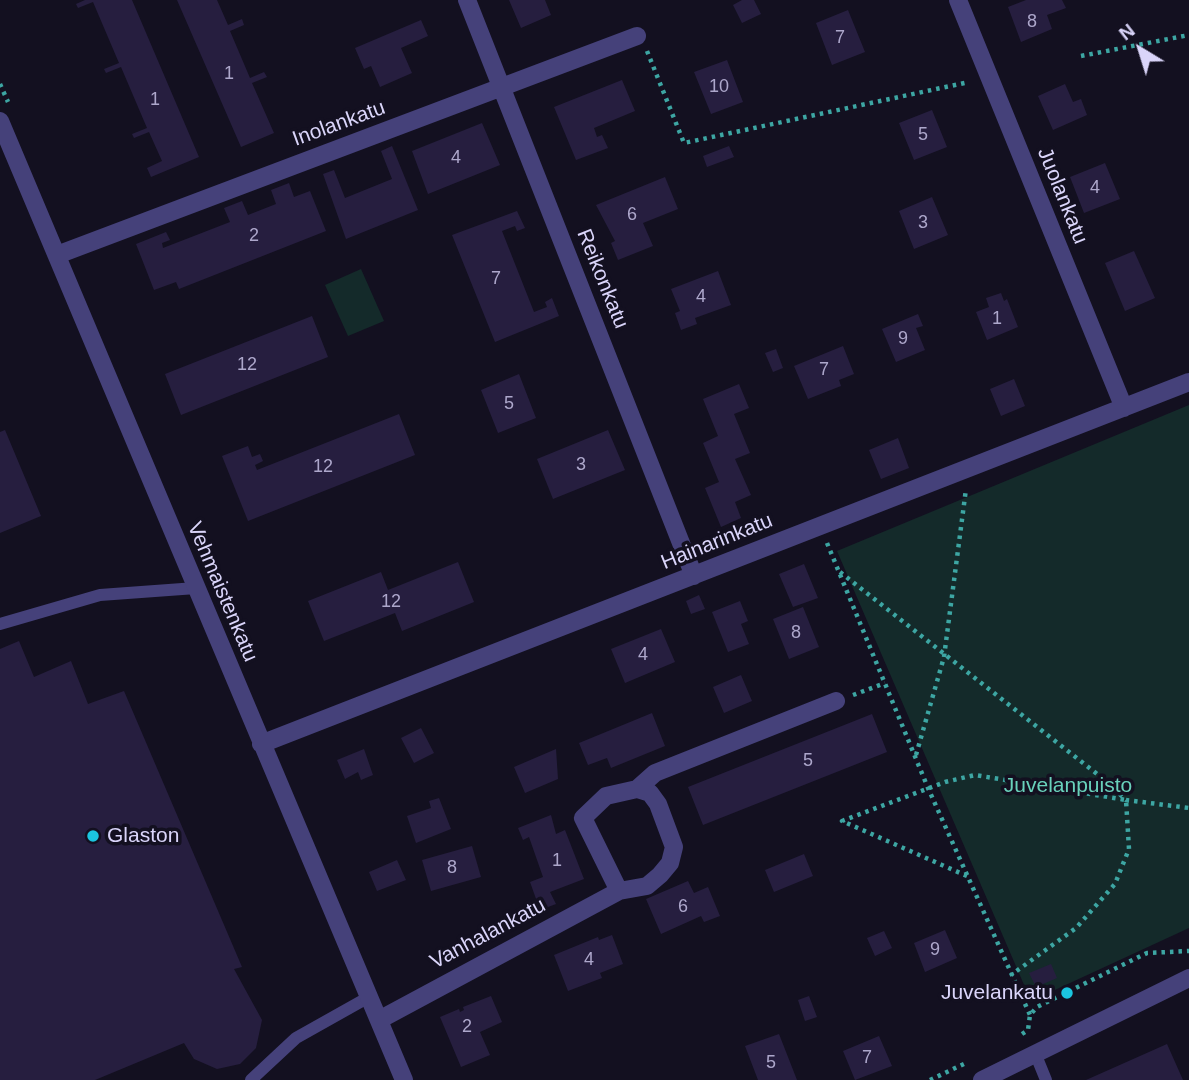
<!DOCTYPE html>
<style>
body{margin:0}
#map{position:relative;width:1189px;height:1080px;overflow:hidden;background:#131020;font-family:Helvetica,sans-serif}
canvas{display:block}
.north{position:absolute;left:1105px;top:14px;width:70px;height:70px;-webkit-text-stroke:5px #131020;paint-order:stroke;rotate:322deg;font-size:19px;font-weight:700;line-height:28px;text-align:center;color:#dad5fa}
.north::after{content:'';display:block;margin:auto;width:24px;height:32px;background:#dad5fa;clip-path:polygon(50% 0,100% 100%,50% 72%,0 100%)}
</style>
<div id="map">
<canvas width="1189" height="1080"></canvas>
<div class="north">N</div>
</div>
<script>
const context = document.querySelector('canvas').getContext('2d');
context.lineJoin = 'round';
function fillPath(path, color) {
  context.fillStyle = color;
  context.fill(path, 'evenodd');
}
function toPath(rows) {
  const path = new Path2D();
  for (const r of rows) {
    path.moveTo(r[0], r[1]);
    for (let i = 2; i < r.length; i += 2) path.lineTo(r[i], r[i + 1]);
  }
  return path;
}
function strokePath(path, color, width, dash) {
  context.strokeStyle = color;
  context.lineWidth = width;
  context.lineCap = dash ? 'butt' : 'round';
  context.setLineDash(dash || []);
  context.stroke(path);
}
function drawText(font, color, halo, rows, align = 'center') {
  context.font = font + ' Helvetica,sans-serif';
  context.lineWidth = 7;
  context.setLineDash([]);
  context.textBaseline = 'middle';
  context.strokeStyle = halo;
  context.fillStyle = color;
  for (const [text, x, y, turn = 0] of rows) {
    context.save();
    context.translate(x, y);
    context.rotate((+turn || 0) * Math.PI / 180);
    context.textAlign = isNaN(turn) ? turn : align;
    if (halo) context.strokeText(text, 0, 0);
    context.fillText(text, 0, 0);
    context.restore();
  }
}
const green = toPath([
 [361,269,384,321,348,336,325,285],
 [1189,405,1189,928,1031,1001,837,551]
]);
const building = toPath([
 [85,0,132,0,199,157,151,177,147,168,162,161,149,132,134,138,132,134,147,128,121,67,106,73,104,69,119,63,93,2,78,8,76,4],
 [177,0,217,0,228,25,242,19,244,25,230,31,250,78,264,72,267,77,252,83,274,133,241,147],
 [509,0,545,0,551,15,521,28],
 [742,0,754,0,761,14,742,23,733,5],
 [1026,0,1062,0,1066,8,1047,15,1052,29,1021,42,1008,7],
 [848,10,865,52,832,65,816,23],
 [421,20,428,36,401,48,412,73,380,87,371,66,364,69,355,48],
 [727,60,743,102,711,114,694,72],
 [622,80,635,111,594,128,597,137,602,135,608,148,576,160,554,107],
 [1065,84,1073,102,1081,99,1087,115,1053,130,1038,96],
 [932,110,947,147,914,160,899,123],
 [482,123,500,165,428,194,412,151],
 [392,146,418,210,346,239,323,174,334,170,345,198,392,179,381,151],
 [729,146,734,157,707,167,703,156],
 [1105,163,1120,199,1084,213,1070,177],
 [665,177,678,209,643,223,653,246,618,260,611,243,615,241,596,205],
 [289,183,294,197,310,191,326,231,179,289,176,282,154,290,136,244,166,232,170,240,162,243,163,248,230,222,224,208,242,201,248,215,276,204,271,190],
 [932,197,948,235,914,249,899,211],
 [517,211,525,228,517,231,515,226,502,231,534,312,547,307,545,302,552,298,559,316,495,342,452,235],
 [1134,251,1155,298,1125,311,1105,263],
 [718,271,731,305,695,318,697,324,681,330,675,313,680,311,671,289],
 [1001,293,1004,301,1007,299,1018,327,987,340,976,312,989,307,986,298],
 [918,314,923,326,916,328,925,350,896,362,882,329],
 [312,316,328,357,181,415,165,374],
 [843,346,854,374,839,380,841,386,808,399,794,366],
 [776,349,783,368,773,372,765,353],
 [519,374,536,418,498,433,481,390],
 [1014,379,1025,406,1001,416,990,389],
 [739,384,749,408,734,414,750,453,735,459,751,495,735,502,741,518,721,527,705,488,719,482,703,443,718,436,703,399],
 [399,414,415,455,248,521,222,456,248,446,252,457,260,454,263,461,255,465,257,470],
 [5,430,41,516,0,533,0,432],
 [608,430,625,470,553,499,537,459],
 [898,438,909,468,881,479,869,450],
 [458,562,474,602,402,631,395,613,324,641,308,601,381,572,388,590],
 [804,564,818,598,793,607,779,574],
 [699,595,705,609,691,614,686,601],
 [740,601,748,621,741,624,749,644,728,652,712,612],
 [803,607,819,647,789,659,773,619],
 [661,629,675,662,625,683,611,649],
 [19,641,34,677,71,661,88,704,124,691,242,967,234,969,262,1020,256,1048,240,1064,217,1069,194,1059,184,1043,95,1080,0,1080,0,649],
 [741,675,752,701,724,713,713,687],
 [652,713,665,746,611,768,607,758,588,765,579,743],
 [872,714,887,752,703,825,688,787],
 [421,728,434,753,414,763,401,738],
 [364,749,373,775,361,780,358,772,345,779,337,760],
 [556,749,558,779,525,793,514,767],
 [439,798,451,829,416,843,407,816,431,808,429,801],
 [551,815,556,834,565,830,584,879,550,892,556,904,540,910,530,882,543,877,529,837,523,840,518,828],
 [472,846,481,877,431,891,422,860],
 [804,854,813,876,774,892,765,870],
 [397,860,406,880,377,891,369,872],
 [688,881,694,893,708,887,720,916,704,922,701,916,661,934,646,899],
 [945,930,957,958,925,972,914,943],
 [884,931,892,948,875,956,867,938],
 [612,935,623,964,600,973,602,978,568,991,554,955,598,937,599,940],
 [1051,964,1057,978,1036,987,1029,973],
 [491,996,502,1022,480,1032,490,1055,461,1067,440,1017,459,1009,460,1012,464,1010,463,1007],
 [809,996,817,1017,805,1021,798,1000],
 [779,1034,797,1080,758,1080,745,1046],
 [879,1036,892,1066,855,1080,843,1051],
 [1167,1044,1183,1080,1086,1080]
]);
const path = toPath([
 [647,51,684,143,969,82],
 [1081,56,1189,35],
 [0,84,8,102],
 [827,543,928,788,1030,1015],
 [840,572,1106,781,1126,800,1189,808],
 [853,695,885,683],
 [916,755,944,657,966,489],
 [967,876,842,821,945,782,975,775,1126,800,1129,849,1115,884,1076,928,1011,975],
 [1022,1034,1028,1030,1030,1015,1037,1007,1147,953,1189,951],
 [930,1080,968,1062]
]);
const lane = toPath([
 [0,624,100,595,196,588],
 [1035,1053,1046,1080],
 [251,1080,296,1038,369,997]
]);
const street = toPath([
 [467,0,694,576],
 [958,0,1124,408],
 [0,121,404,1080],
 [57,255,637,36],
 [261,744,1189,382],
 [637,789,655,773,836,701],
 [379,1020,619,891,647,886,660,875,670,863,674,847,658,804,650,793,637,789,606,796,583,818,619,891],
 [982,1080,1189,978]
]);
const markers = [
 [93,836,7,"#1bc5df"],
 [1067,993,7,"#1bc5df"]
];
const numberNames = [
 ["8",1032,22],
 ["7",840,38],
 ["1",229,74],
 ["10",719,87],
 ["1",155,100],
 ["5",923,135],
 ["4",456,158],
 ["4",1095,188],
 ["6",632,215],
 ["3",923,223],
 ["2",254,236],
 ["7",496,279],
 ["4",701,297],
 ["1",997,319],
 ["9",903,339],
 ["12",247,365],
 ["7",824,370],
 ["5",509,404],
 ["3",581,465],
 ["12",323,467],
 ["12",391,602],
 ["8",796,633],
 ["4",643,655],
 ["5",808,761],
 ["1",557,861],
 ["8",452,868],
 ["6",683,907],
 ["9",935,950],
 ["4",589,960],
 ["2",467,1027],
 ["7",867,1058],
 ["5",771,1063]
];
const streetNames = [
 ["Inolankatu",339,124,-20],
 ["Juolankatu",1062,196,68],
 ["Reikonkatu",602,279,68],
 ["Hainarinkatu",717,542,-22],
 ["Vehmaistenkatu",222,592,67],
 ["Vanhalankatu",488,934,-28]
];
const parkNames = [
 ["Juvelanpuisto",1068,786]
];
const poiNames = [
 ["Glaston",107,836],
 ["Juvelankatu",1053,993,"right"]
];
fillPath(green, '#142a2a');
fillPath(building, '#261e3f');
strokePath(path, '#3da6a3', 4.5, [3.5, 5]);
strokePath(lane, '#45417a', 12);
strokePath(street, '#45417a', 18);
for (const [x, y, r, color] of markers) {
  const dot = new Path2D();
  dot.arc(x, y, r, 0, 2 * Math.PI);
  context.fillStyle = color;
  context.fill(dot);
  strokePath(dot, '#131020', 2.5);
}
drawText('18px', '#ada7cb', null, numberNames);
drawText('21px', '#dad5fa', '#131020', streetNames);
drawText('21px', '#69d1bb', '#131020', parkNames);
drawText('21px', '#dad5fa', '#131020', poiNames, 'left');
</script>
